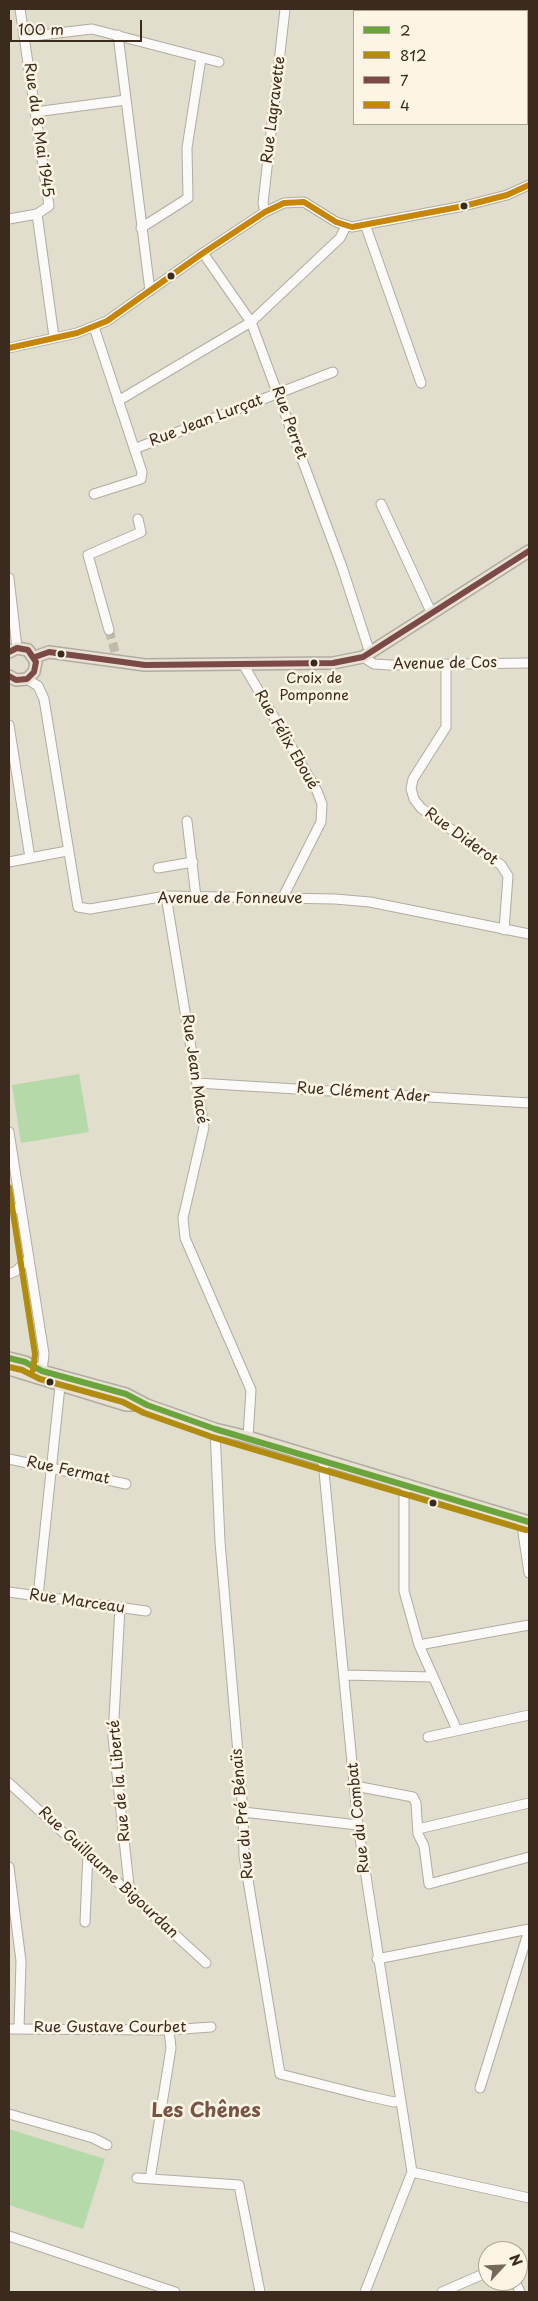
<!DOCTYPE html>
<meta charset="utf-8">
<style>
body{margin:0}
#map{position:relative;width:538px;height:2301px;overflow:hidden;background:#e2decd;font-family:"Playpen Sans",sans-serif}
canvas{display:block}
.frame{position:absolute;inset:0;border:10px solid #3b2a1e;pointer-events:none}
.legend{position:absolute;left:353px;top:10px;width:175px;height:115px;box-sizing:border-box;background:#fcf5e5;border:1px solid #afa495;margin:0;padding:6px 9px;list-style:none;font-size:15px;color:#3b2a1e}
.legend li{display:flex;align-items:center;gap:10px;height:25px}
.legend b{width:25px;border:1px solid #afa495}
.north{position:absolute;left:478px;top:2241px;width:50px;height:50px;box-sizing:border-box;background:#fcf5e5;border:1px solid #afa495;border-radius:50%;rotate:65deg;font-size:14px;font-weight:700;line-height:20px;text-align:center;color:#3b2a1e}
.north::after{content:'';display:block;margin:auto;width:18px;height:22px;background:#75695b;clip-path:polygon(50% 0,100% 100%,50% 72%,0 100%)}
.scale{position:absolute;left:10px;top:20px;width:132px;height:22px;box-sizing:border-box;border:2px solid #3b2a1e;border-top:0;padding-left:6px;font-size:15px;line-height:18px;white-space:nowrap;color:#3b2a1e;-webkit-text-stroke:4px #fcf5e5;paint-order:stroke}
</style>
<div id="map">
<canvas width="538" height="2301"></canvas>
<div class="frame"></div>
<ul class="legend">
<li><b style="height:6px;background:#6aa53b"></b>2</li>
<li><b style="height:6px;background:#b18c0f"></b>812</li>
<li><b style="height:6px;background:#7b4946"></b>7</li>
<li><b style="height:6px;background:#c88608"></b>4</li>
</ul>
<div class="north">N</div>
<div class="scale">100 m</div>
</div>
<script>
const context = document.querySelector('canvas').getContext('2d');
context.lineJoin = 'round';
function fillPath(path, color) {
  context.fillStyle = color;
  context.fill(path, 'evenodd');
}
function toPath(rows) {
  const path = new Path2D();
  for (const r of rows) {
    path.moveTo(r[0], r[1]);
    for (let i = 2; i < r.length; i += 2) path.lineTo(r[i], r[i + 1]);
  }
  return path;
}
function strokePath(path, color, width, dash) {
  context.strokeStyle = color;
  context.lineWidth = width;
  context.lineCap = dash ? 'butt' : 'round';
  context.setLineDash(dash || []);
  context.stroke(path);
}
function drawText(font, color, halo, rows, align = 'center') {
  context.font = font + ' "Playpen Sans",sans-serif';
  context.lineWidth = 5;
  context.setLineDash([]);
  context.textBaseline = 'middle';
  context.strokeStyle = halo;
  context.fillStyle = color;
  for (const [text, x, y, turn = 0] of rows) {
    context.save();
    context.translate(x, y);
    context.rotate((+turn || 0) * Math.PI / 180);
    context.textAlign = isNaN(turn) ? turn : align;
    if (halo) context.strokeText(text, 0, 0);
    context.fillText(text, 0, 0);
    context.restore();
  }
}
const green = toPath([
 [79,1074,89,1132,21,1143,12,1085],
 [9,2129,105,2159,83,2229,9,2205]
]);
const minorTunnel = toPath([
 [109,630,118,662]
]);
const minor = toPath([
 [476,9,476,11],
 [118,35,150,291],
 [24,37,92,29,219,62],
 [527,86,529,90],
 [35,112,126,100],
 [265,212,263,203,285,9],
 [37,214,54,337],
 [9,219,37,214,49,206,20,9],
 [365,224,421,383],
 [346,226,340,238,251,322,342,567,370,653],
 [141,228,188,198,187,148,201,58],
 [94,327,142,472,141,479,94,494],
 [9,348,77,333,107,321,203,253,265,212,284,203,304,202,336,222,352,227,464,206,507,195,529,185],
 [118,401,251,322,203,253],
 [134,449,333,372],
 [381,504,432,614],
 [9,578,17,648],
 [109,630,88,555,141,532,138,519],
 [363,657,374,664,390,665,529,663],
 [243,664,317,791,322,804,321,822,282,899],
 [446,664,446,727,413,779,411,789,414,799,421,808,501,865,508,876,504,930],
 [27,679,38,686,44,699,78,907,90,909,166,896,335,899,370,902,529,934],
 [9,725,30,858],
 [187,821,196,897],
 [9,862,67,851],
 [158,868,193,862],
 [166,896,204,1127,183,1218,185,1238,251,1390,248,1437],
 [197,1083,529,1103],
 [9,1132,44,1354,42,1371],
 [9,1210,21,1208],
 [9,1274,16,1271,29,1259],
 [215,1429,220,1542,243,1812,244,1856,280,2074,367,2096,394,2102,399,2101],
 [9,1459,126,1484],
 [323,1461,358,1825,412,2172],
 [407,1484,404,1497,404,1591,419,1645,457,1730],
 [521,1519,529,1573],
 [9,1592,146,1611],
 [38,1596,60,1386,63,1381],
 [120,1607,113,1737,130,1895],
 [419,1645,529,1625],
 [344,1675,433,1677],
 [428,1737,529,1715],
 [9,1783,206,1963],
 [355,1786,413,1797,416,1803,418,1834,424,1846,429,1884,529,1857],
 [243,1812,358,1825],
 [418,1829,529,1803],
 [9,1867,21,1961,19,2028],
 [85,1922,88,1853],
 [377,1959,529,1929],
 [9,2029,169,2030,211,2027],
 [480,2088,529,1930],
 [9,2114,93,2138,107,2145],
 [412,2172,529,2198],
 [137,2178,239,2185,260,2292],
 [150,2179,171,2048,169,2030],
 [9,2236,175,2292],
 [515,2281,520,2292],
 [365,2292,412,2172],
 [442,2292,488,2272]
]);
const major = toPath([
 [9,652,17,648,28,650,36,662,34,672,27,679,16,680,9,676],
 [35,657,49,652,145,665,333,663,363,657,529,551],
 [9,1358,25,1362,42,1371,126,1394,147,1405,215,1429,248,1437,529,1522],
 [9,1369,126,1405,144,1405]
]);
const bus1 = toPath([
 [9,1358,25,1362,42,1371,126,1394,147,1405,215,1429,529,1522]
]);
const bus2 = toPath([
 [9,1187,35,1354,33,1370],
 [9,1367,22,1370,40,1379,123,1402,144,1413,212,1437,526,1530]
]);
const bus3 = toPath([
 [9,652,17,648,28,650,36,662,34,672,27,679,16,680,9,676],
 [35,657,49,652,145,665,333,663,363,657,529,551]
]);
const bus4 = toPath([
 [9,348,77,333,107,321,203,253,265,212,284,203,304,202,336,222,352,227,464,206,507,195,529,185]
]);
const markers = [
 [464,206,4.5,"#3b2a1e"],
 [171,276,4.5,"#3b2a1e"],
 [61,654,4.5,"#3b2a1e"],
 [314,663,4.5,"#3b2a1e"],
 [50,1382,4.5,"#3b2a1e"],
 [433,1503,4.5,"#3b2a1e"]
];
const busNames = [
 ["Croix de",314,679],
 ["Pomponne",314,696]
];
const streetNames = [
 ["Rue Lagravette",274,110,-83],
 ["Rue du 8 Mai 1945",38,130,82],
 ["Rue Jean Lurçat",206,421,-21],
 ["Rue Perret",289,423,70],
 ["Avenue de Cos",445,664,-1],
 ["Rue Félix Eboué",286,740,60],
 ["Rue Diderot",461,837,36],
 ["Avenue de Fonneuve",230,899],
 ["Rue Jean Macé",194,1069,82],
 ["Rue Clément Ader",363,1093,4],
 ["Rue Fermat",68,1471,12],
 ["Rue Marceau",77,1602,8],
 ["Rue de la Liberté",120,1781,-95],
 ["Rue du Pré Bénaïs",243,1814,-95],
 ["Rue du Combat",359,1818,-96],
 ["Rue Guillaume Bigourdan",108,1873,43],
 ["Rue Gustave Courbet",110,2028]
];
const districtNames = [
 ["Les Chênes",206,2111]
];
fillPath(green, '#b6d9aa');
strokePath(minorTunnel, '#c1baaa', 9, [9, 4.5]);
strokePath(minor, '#b0aca0', 11);
strokePath(major, '#b0aca0', 14);
strokePath(minor, '#fbfaf8', 9);
strokePath(major, '#e8e1d4', 11);
strokePath(bus1, '#6aa53b', 6);
strokePath(bus2, '#b18c0f', 6);
strokePath(bus3, '#7b4946', 6);
strokePath(bus4, '#c88608', 6);
for (const [x, y, r, color] of markers) {
  const dot = new Path2D();
  dot.arc(x, y, r, 0, 2 * Math.PI);
  context.fillStyle = color;
  context.fill(dot);
  strokePath(dot, '#fcf5e5', 2);
}
drawText('14px', '#3b2a1e', '#fcf5e5', busNames);
drawText('15px', '#3b2a1e', '#fcf5e5', streetNames);
drawText('bold 20px', '#775443', '#fcf5e5', districtNames);
</script>
